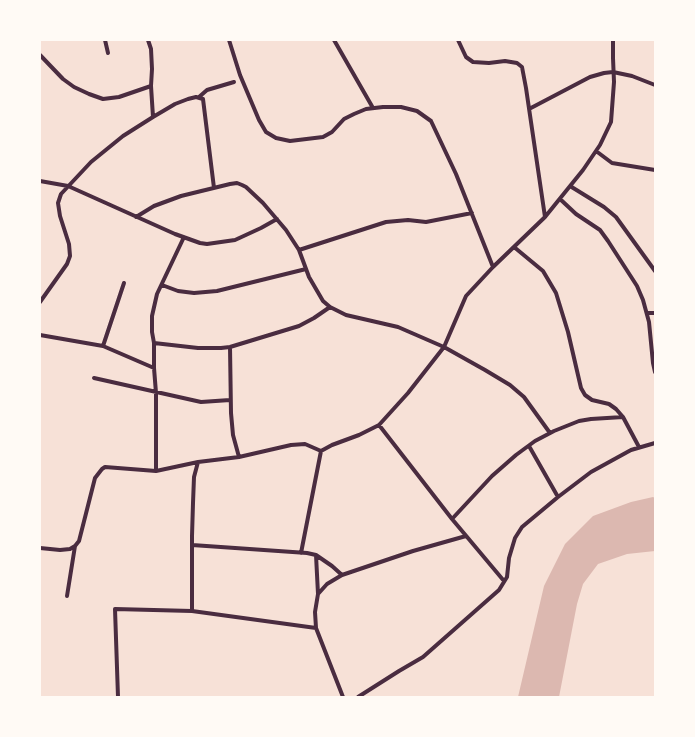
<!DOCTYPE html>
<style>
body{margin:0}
#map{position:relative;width:695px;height:737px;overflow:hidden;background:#f7e1d7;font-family:Montserrat,sans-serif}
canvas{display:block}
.frame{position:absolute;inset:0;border:41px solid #fffaf5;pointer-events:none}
</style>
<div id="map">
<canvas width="695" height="737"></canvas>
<div class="frame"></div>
</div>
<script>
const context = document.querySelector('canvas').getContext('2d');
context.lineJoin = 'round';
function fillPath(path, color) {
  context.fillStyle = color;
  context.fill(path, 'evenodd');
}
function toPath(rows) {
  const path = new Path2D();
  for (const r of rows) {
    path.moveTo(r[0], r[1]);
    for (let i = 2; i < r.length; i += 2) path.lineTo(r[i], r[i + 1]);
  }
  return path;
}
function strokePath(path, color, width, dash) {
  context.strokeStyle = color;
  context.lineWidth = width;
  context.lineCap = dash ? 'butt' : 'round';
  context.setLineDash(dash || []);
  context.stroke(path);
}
const water = toPath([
 [653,497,655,498,655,551,627,554,598,564,583,584,577,604,559,697,518,697,544,586,565,544,593,516,631,502]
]);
const minor = toPath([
 [105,40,108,53],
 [229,40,240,75,259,120,266,132,276,138,290,141,323,137,332,132,344,119,354,114,366,109,383,107,401,107,417,111,431,121,456,174,493,267],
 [334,40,373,108],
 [458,40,466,57,473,62,489,63,505,61,517,63,522,67,526,88,545,217],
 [40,55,63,79,74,87,89,94,103,99,119,97,151,86],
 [199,97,207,90,234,82],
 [529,109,590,77,604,73,613,72,632,76,655,85],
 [153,117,175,104,188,99,196,97,203,99,214,188],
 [596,151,612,163,655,170],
 [40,181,68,186,175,234,200,243,207,244,235,240,261,228,277,219],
 [570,186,604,207,616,217,655,271],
 [560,199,576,214,600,230,608,241,637,286,643,300,649,322,653,363,655,372],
 [136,217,154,206,181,196,230,184,237,183,242,185,246,187,263,203,286,230,299,250,309,277,323,301,330,307,346,315,398,327,444,347,485,370,510,385,524,397,550,433],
 [514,247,543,271,556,293,568,332,581,388,585,395,592,400,609,404,616,409,623,417,639,447],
 [299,250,386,222,408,220,426,222,472,213],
 [162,285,178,291,194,293,217,291,306,269],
 [40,302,67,264,70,256,69,244,60,216,58,203,61,194,91,162,123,136,153,117,151,86,152,69,151,49,148,40],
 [647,313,655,313],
 [40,335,103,346,154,368],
 [154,343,198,348,221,348,230,347,299,326,314,318,330,307],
 [103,346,124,283],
 [230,347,231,413,233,435,239,457],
 [94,378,201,402,230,400],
 [379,425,452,519,504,581],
 [529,446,558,497],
 [156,471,156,393,154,368,154,343,152,332,152,316,157,294,184,237],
 [452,519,492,476,516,455,535,441,554,431,579,421,591,419,623,417],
 [192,545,307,553,316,555,332,566,342,575],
 [40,548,60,550,70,549,75,546,79,541,95,478,102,469,105,467,156,471,198,462,239,457,291,445,305,444,321,451],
 [301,553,321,451,332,445,359,435,379,425,408,393,444,347,466,296,493,267,545,217,583,170,600,145,611,122,614,82,613,58,613,40],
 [316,555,318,594],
 [67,596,75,546],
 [192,611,192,536,193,503,194,477,198,462],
 [118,697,115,609,192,611,316,628],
 [343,697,316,628,315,612,318,594,327,584,342,575,413,551,466,536],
 [358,697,399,671,423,657,499,590,507,577,509,558,515,538,522,527,558,497,591,472,631,450,655,443]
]);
fillPath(water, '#dcb8b0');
strokePath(minor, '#4a2c40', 4);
</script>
